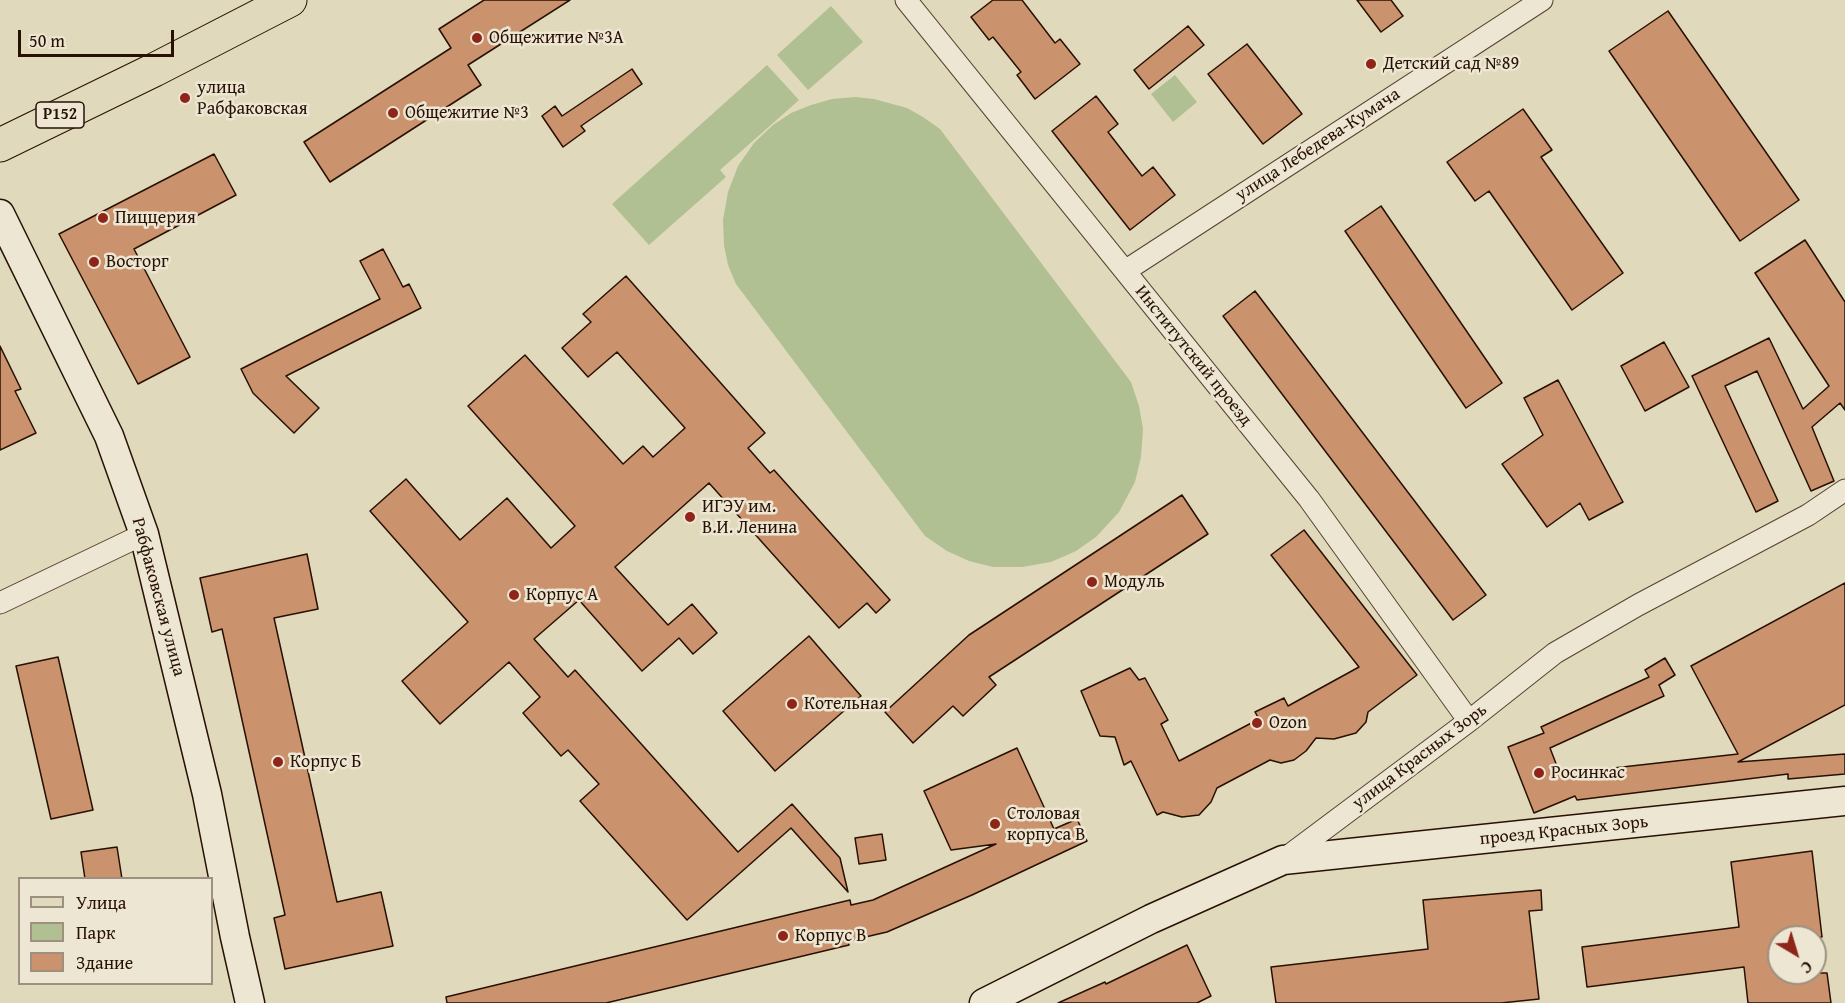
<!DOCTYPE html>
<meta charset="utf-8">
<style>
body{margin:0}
#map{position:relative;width:1845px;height:1003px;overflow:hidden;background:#e1d9bb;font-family:"Gentium Book Plus",serif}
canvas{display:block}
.legend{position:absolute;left:18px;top:877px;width:195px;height:108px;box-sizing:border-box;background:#ece6d3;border:2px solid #9e9080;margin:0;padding:8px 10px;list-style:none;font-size:18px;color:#281003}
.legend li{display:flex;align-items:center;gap:12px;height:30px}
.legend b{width:30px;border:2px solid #9e9080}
.north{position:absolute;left:1767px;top:925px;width:60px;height:60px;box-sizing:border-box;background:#ece6d3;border:2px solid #9e9080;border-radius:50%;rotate:142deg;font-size:16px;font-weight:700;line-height:24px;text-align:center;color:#281003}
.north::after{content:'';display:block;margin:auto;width:21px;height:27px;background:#8f2418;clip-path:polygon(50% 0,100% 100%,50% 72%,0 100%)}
.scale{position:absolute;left:18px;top:30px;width:156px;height:27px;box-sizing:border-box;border:3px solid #281003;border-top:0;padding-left:8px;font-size:18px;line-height:21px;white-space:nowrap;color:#281003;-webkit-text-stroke:4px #ece6d3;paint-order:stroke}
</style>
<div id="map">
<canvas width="1845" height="1003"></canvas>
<ul class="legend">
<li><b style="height:8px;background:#e1d9bb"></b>Улица</li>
<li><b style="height:16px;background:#b0c092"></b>Парк</li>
<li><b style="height:16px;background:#ca926d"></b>Здание</li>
</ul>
<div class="north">С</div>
<div class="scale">50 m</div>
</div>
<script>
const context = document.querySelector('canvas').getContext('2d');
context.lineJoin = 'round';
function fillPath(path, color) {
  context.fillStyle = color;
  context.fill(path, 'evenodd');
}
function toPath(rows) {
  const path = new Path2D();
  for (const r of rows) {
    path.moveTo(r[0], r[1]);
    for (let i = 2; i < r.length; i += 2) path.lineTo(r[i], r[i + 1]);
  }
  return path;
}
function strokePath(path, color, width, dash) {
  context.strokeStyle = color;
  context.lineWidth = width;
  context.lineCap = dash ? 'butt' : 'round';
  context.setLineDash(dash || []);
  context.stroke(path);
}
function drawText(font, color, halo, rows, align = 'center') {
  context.font = font + ' "Gentium Book Plus",serif';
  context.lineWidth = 5;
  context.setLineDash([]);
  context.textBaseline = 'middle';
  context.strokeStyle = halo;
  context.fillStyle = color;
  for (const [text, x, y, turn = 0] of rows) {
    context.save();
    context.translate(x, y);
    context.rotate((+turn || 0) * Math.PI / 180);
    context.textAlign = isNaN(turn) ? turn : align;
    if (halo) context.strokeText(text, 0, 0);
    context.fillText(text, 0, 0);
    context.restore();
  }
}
const green = toPath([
 [831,6,863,42,808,90,777,55],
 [767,65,799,100,720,170,726,177,649,245,612,204],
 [1175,75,1197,102,1173,122,1151,94],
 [855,97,874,99,907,108,923,117,940,129,1131,382,1139,406,1143,429,1141,457,1135,482,1119,512,1096,537,1076,551,1051,562,1022,567,993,567,969,561,947,551,925,536,736,284,728,265,724,245,723,220,728,192,738,166,754,143,773,125,791,113,811,105,832,99]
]);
const building = toPath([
 [484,0,570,0,468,65,481,85,330,182,304,142,451,48,439,29,484,0],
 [993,0,1022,0,1055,43,1060,39,1080,64,1035,99,1017,75,1021,72,993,37,989,40,971,17,993,0],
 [1357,0,1391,0,1403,16,1381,32,1357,0],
 [1668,11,1799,200,1740,241,1609,51,1668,11],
 [1188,26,1204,45,1149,89,1134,70,1188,26],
 [1247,44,1302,114,1263,144,1208,74,1247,44],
 [632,69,642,84,581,126,585,131,563,147,542,116,555,106,562,116,632,69],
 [1096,96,1118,124,1108,132,1142,176,1153,167,1175,195,1130,230,1052,131,1096,96],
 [1523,109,1552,150,1541,157,1623,273,1572,310,1489,191,1475,201,1447,162,1523,109],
 [214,154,236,195,134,249,190,357,138,384,59,234,214,154],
 [1381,206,1502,383,1466,408,1345,231,1381,206],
 [1805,240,1845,302,1845,410,1840,403,1812,427,1834,481,1811,491,1757,371,1725,386,1778,501,1756,512,1692,376,1769,338,1803,409,1829,386,1755,273,1805,240],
 [383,249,403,287,409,284,421,308,286,376,319,408,294,433,253,393,241,369,380,299,360,261,383,249],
 [626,276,765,433,748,448,770,473,774,470,890,600,876,613,867,603,839,628,709,483,615,567,668,625,692,604,717,633,693,654,679,638,642,671,579,600,534,639,568,677,575,670,738,852,792,804,840,858,848,892,791,828,687,920,580,801,599,784,568,750,561,756,523,713,540,697,509,662,440,724,402,681,468,622,370,511,406,479,460,540,507,498,551,548,575,526,468,406,525,355,623,464,643,446,653,457,685,428,617,352,588,377,562,348,591,322,583,314,626,276],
 [1255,291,1486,595,1453,620,1223,316,1255,291],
 [1664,342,1689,387,1645,411,1621,366,1664,342],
 [0,346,21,389,15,391,36,433,0,450,0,346],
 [1558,380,1623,502,1589,520,1580,503,1547,527,1502,464,1543,435,1524,398,1558,380],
 [1182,495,1208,534,989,677,996,685,963,716,953,706,913,743,885,712,969,635,1182,495],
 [1304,530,1417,675,1368,712,1366,722,1356,733,1334,739,1316,738,1306,751,1294,760,1281,763,1270,760,1217,788,1211,802,1199,815,1182,817,1163,812,1157,815,1131,761,1124,765,1115,737,1100,736,1081,691,1130,668,1139,680,1145,678,1168,720,1161,724,1179,761,1259,719,1255,712,1284,698,1288,706,1359,667,1271,555,1304,530],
 [307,554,318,609,274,618,337,902,381,892,393,946,285,969,274,918,285,915,222,629,212,632,200,578,307,554],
 [1845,583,1845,705,1738,762,1845,754,1845,774,1788,779,1788,774,1577,800,1575,796,1534,813,1508,747,1544,733,1541,727,1649,677,1645,670,1665,658,1675,675,1659,685,1664,696,1550,748,1560,774,1738,754,1691,666,1845,583],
 [809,636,861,696,775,771,723,711,809,636],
 [58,657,93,810,51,819,16,666,58,657],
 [1017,748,1054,829,1077,819,1087,841,972,895,887,932,848,941,849,945,606,1003,447,1003,446,997,850,900,851,905,873,900,996,844,951,850,924,791,1017,748],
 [882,834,886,860,859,864,855,838,882,834],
 [117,847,122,879,85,879,81,852,117,847],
 [1812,851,1822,937,1779,937,1779,973,1827,973,1831,1003,1748,1003,1744,967,1587,987,1582,947,1739,927,1731,862,1812,851],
 [1541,890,1542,910,1529,911,1539,999,1501,1003,1276,1003,1271,967,1428,949,1423,900,1541,890],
 [1187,945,1211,996,1197,1003,1058,1003,1105,982,1106,984,1187,945]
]);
const street = toPath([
 [906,0,1309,499,1469,721],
 [1125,271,1542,0],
 [0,603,144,534],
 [1283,860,1469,721,1555,653,1638,605,1808,515,1845,490]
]);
const secondary = toPath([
 [0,214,109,436,144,534,207,794,235,937,250,1003],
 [984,1003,1151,919,1283,860,1845,801]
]);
const primary = toPath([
 [0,145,154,70,290,0]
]);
const markers = [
 [477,38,6,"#8f2418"],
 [1371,64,6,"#8f2418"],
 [185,98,6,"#8f2418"],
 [393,113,6,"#8f2418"],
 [103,218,6,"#8f2418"],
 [94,262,6,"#8f2418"],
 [690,517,6,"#8f2418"],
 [1092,582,6,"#8f2418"],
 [514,595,6,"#8f2418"],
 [792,704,6,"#8f2418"],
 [1257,723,6,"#8f2418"],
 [278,762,6,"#8f2418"],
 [1539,773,6,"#8f2418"],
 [995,824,6,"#8f2418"],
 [783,936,6,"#8f2418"]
];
const shields = [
 [60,115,48]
];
const shieldNames = [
 ["Р152",60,115]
];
const poiNames = [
 ["Общежитие №3А",489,38],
 ["Детский сад №89",1383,64],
 ["улица",197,88],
 ["Рабфаковская",197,109],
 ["Общежитие №3",405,113],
 ["Пиццерия",115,218],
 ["Восторг",106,262],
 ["ИГЭУ им.",702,507],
 ["В.И. Ленина",702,528],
 ["Модуль",1104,582],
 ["Корпус А",526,595],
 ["Котельная",804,704],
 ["Ozon",1269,723],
 ["Корпус Б",290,762],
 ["Росинкас",1551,773],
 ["Столовая",1007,814],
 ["корпуса В",1007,835],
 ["Корпус В",795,936]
];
const streetNames = [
 ["улица Лебедева-Кумача",1318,145,-33],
 ["Институтский проезд",1193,356,51],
 ["Рабфаковская улица",158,597,75],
 ["улица Красных Зорь",1420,757,-37],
 ["проезд Красных Зорь",1564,831,-6]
];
fillPath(green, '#b0c092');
fillPath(building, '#ca926d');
strokePath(building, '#281003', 1.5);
strokePath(street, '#564231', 23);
strokePath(secondary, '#281003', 31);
strokePath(primary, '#281003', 35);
strokePath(street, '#ece6d3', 21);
strokePath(secondary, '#ece6d3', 28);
strokePath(primary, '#e1d9bb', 33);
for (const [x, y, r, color] of markers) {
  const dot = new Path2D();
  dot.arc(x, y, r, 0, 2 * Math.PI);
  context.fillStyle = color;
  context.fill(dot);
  strokePath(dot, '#ece6d3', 2);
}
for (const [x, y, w] of shields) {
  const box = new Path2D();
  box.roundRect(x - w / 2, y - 13, w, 26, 4.5);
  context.fillStyle = '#ece6d3';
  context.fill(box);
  strokePath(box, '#281003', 1.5);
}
drawText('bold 16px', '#281003', null, shieldNames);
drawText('18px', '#281003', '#ece6d3', poiNames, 'left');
drawText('18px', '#281003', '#ece6d3', streetNames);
</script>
